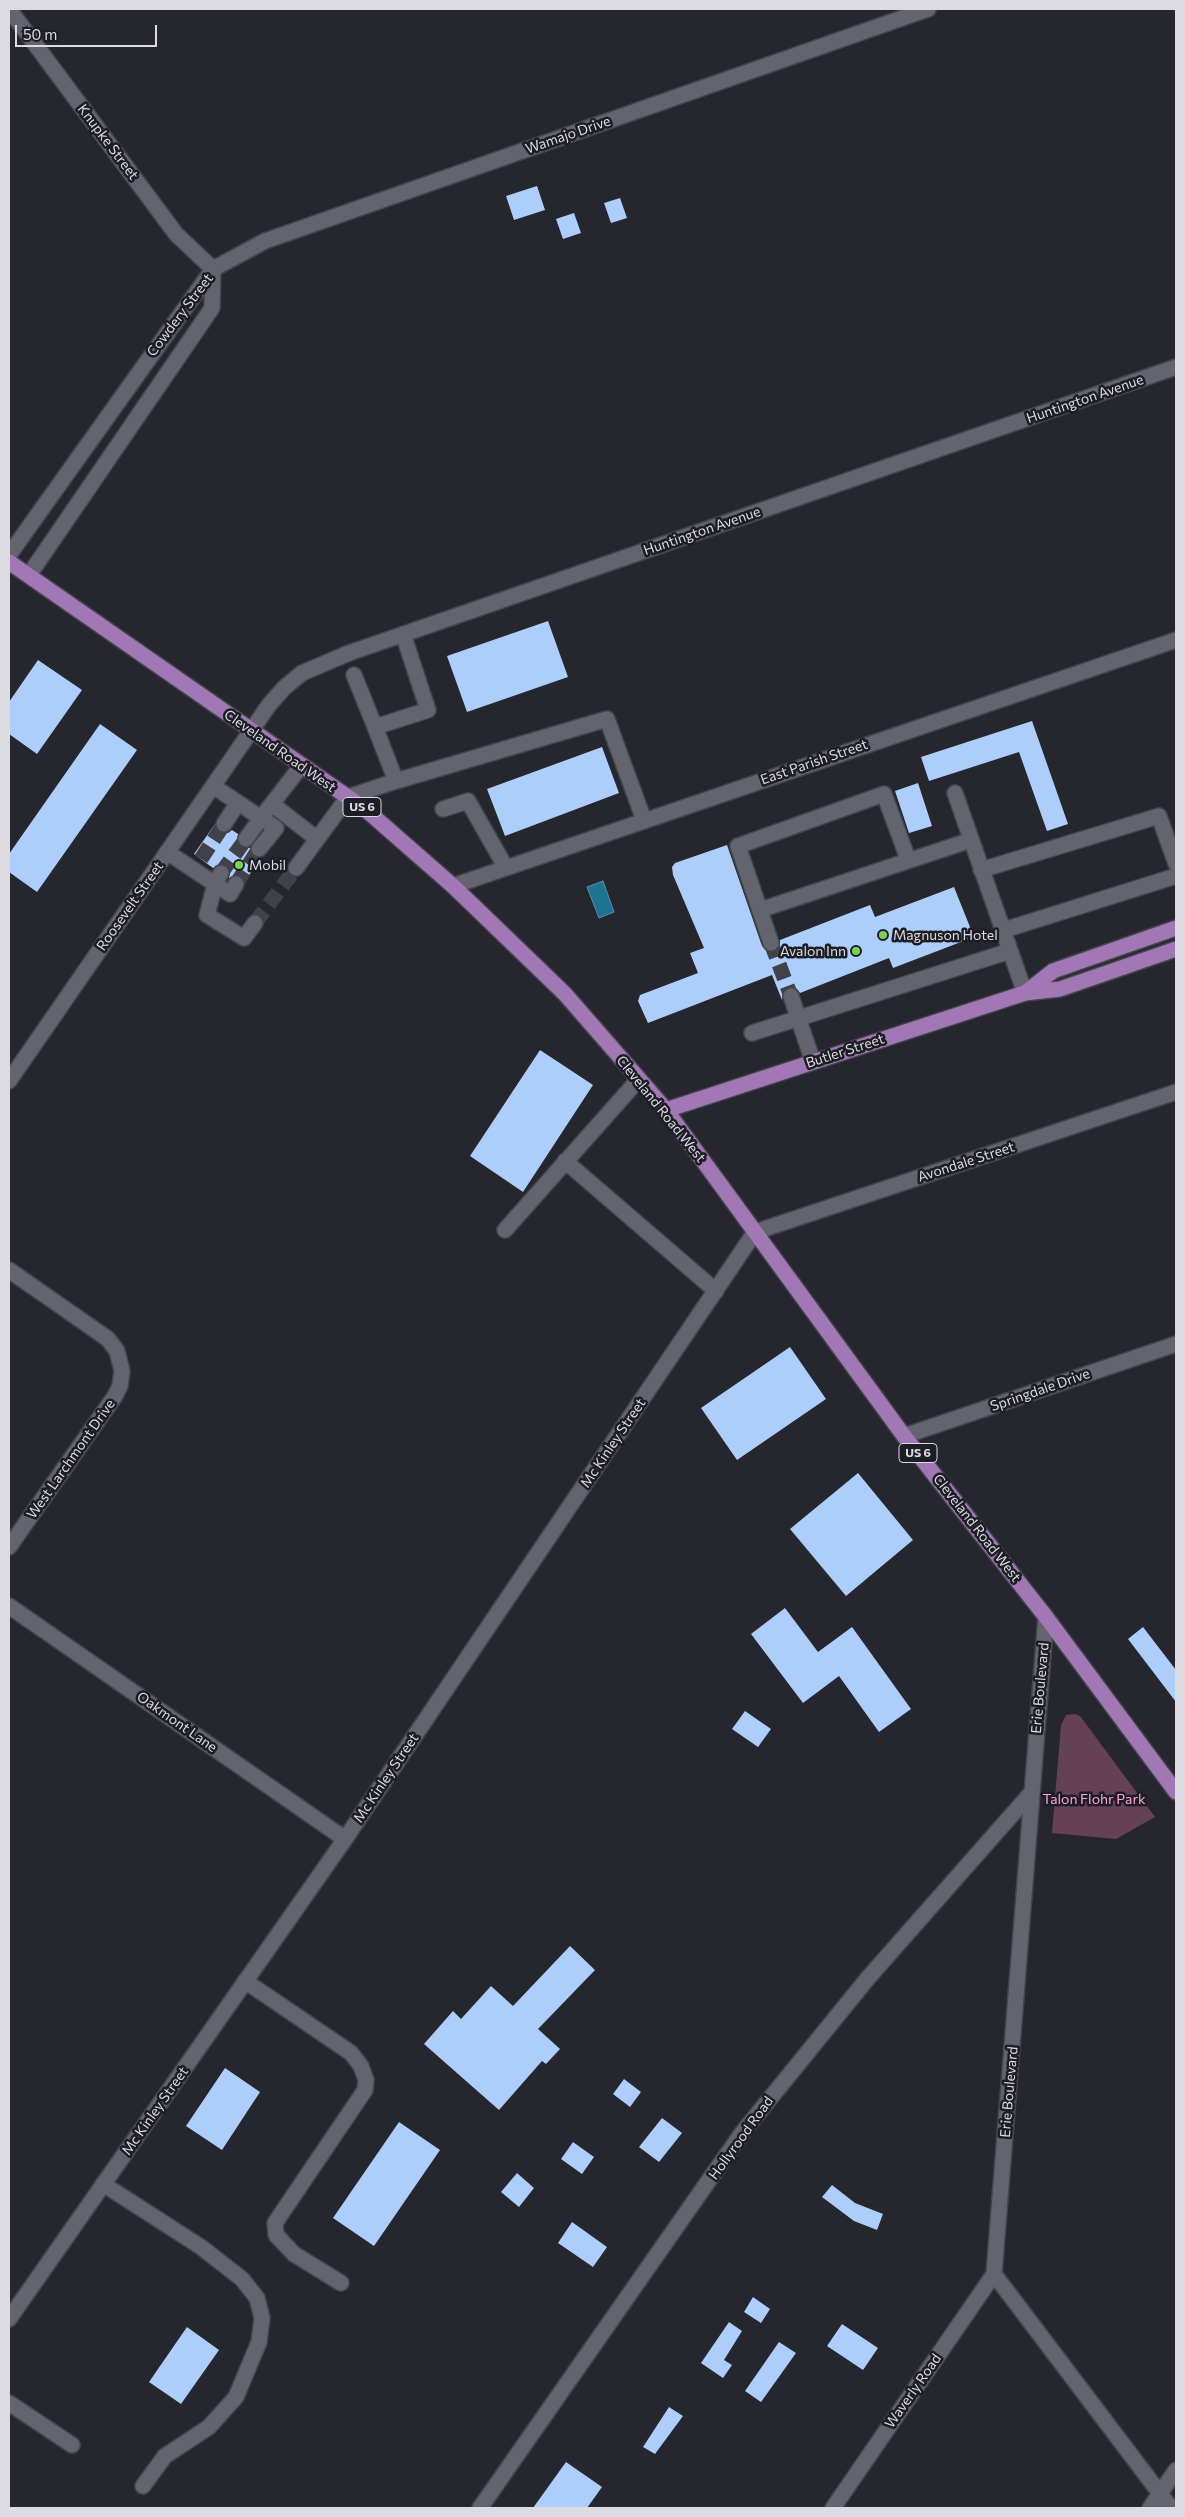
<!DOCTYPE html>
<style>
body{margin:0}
#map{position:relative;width:1185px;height:2517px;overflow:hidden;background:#26262f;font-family:Commissioner,sans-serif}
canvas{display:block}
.frame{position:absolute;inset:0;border:10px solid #dbdbe1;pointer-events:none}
.scale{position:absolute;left:15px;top:25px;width:142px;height:22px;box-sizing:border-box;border:2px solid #dbdbe1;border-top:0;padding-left:6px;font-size:15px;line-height:18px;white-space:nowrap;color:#dbdbe1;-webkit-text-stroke:4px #1d1d25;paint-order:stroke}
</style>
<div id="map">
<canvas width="1185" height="2517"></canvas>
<div class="frame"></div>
<div class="scale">50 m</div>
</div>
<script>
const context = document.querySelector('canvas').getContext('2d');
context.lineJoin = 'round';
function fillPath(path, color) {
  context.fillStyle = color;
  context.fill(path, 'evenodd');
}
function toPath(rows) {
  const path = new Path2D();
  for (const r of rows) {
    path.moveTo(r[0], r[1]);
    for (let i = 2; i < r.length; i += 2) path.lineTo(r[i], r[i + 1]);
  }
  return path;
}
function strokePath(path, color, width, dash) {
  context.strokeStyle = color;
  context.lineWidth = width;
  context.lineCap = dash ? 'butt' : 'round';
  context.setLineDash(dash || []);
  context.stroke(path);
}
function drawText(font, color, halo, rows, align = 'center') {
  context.font = font + ' Commissioner,sans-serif';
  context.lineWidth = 5;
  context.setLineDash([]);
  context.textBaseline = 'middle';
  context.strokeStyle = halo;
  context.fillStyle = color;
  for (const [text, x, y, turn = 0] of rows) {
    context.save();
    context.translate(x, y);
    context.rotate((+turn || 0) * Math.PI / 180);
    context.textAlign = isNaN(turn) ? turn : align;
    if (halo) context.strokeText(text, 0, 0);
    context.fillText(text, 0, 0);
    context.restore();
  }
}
const green = toPath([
 [1075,1714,1080,1716,1155,1817,1116,1839,1052,1833,1061,1725,1066,1715]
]);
const water = toPath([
 [603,881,614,912,599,918,587,887,603,881]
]);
const building = toPath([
 [537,186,545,210,514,220,506,196],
 [620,198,627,218,611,223,604,203],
 [574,213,581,233,563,239,556,219],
 [548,621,568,677,467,712,447,656],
 [38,660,82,690,37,754,9,734,9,702],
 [1032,721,1068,824,1047,831,1019,752,929,781,921,757],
 [100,724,137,750,37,892,9,872,9,854],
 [602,747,619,793,505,836,487,789],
 [918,783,932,826,909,833,895,791],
 [215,824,219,832,228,833,232,830,238,834,237,842,240,846,250,848,253,856,261,858,245,881,237,875,229,878,230,872,225,865,220,864,213,868,194,854],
 [727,845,762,946,769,952,778,950,780,940,870,905,875,917,954,887,974,937,893,968,889,958,800,993,797,989,789,987,784,990,782,1000,772,975,648,1023,638,1001,640,995,698,973,690,953,704,948,673,875,672,867,675,863],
 [540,1050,593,1085,523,1192,470,1156],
 [790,1347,826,1399,737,1460,701,1408],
 [858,1473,913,1540,846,1596,790,1529],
 [785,1608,818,1652,852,1627,911,1709,879,1732,839,1676,803,1703,751,1634],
 [1143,1627,1176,1670,1176,1702,1128,1639],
 [745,1711,771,1729,758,1747,732,1729],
 [570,1946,595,1970,538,2029,560,2049,546,2064,542,2061,499,2110,424,2044,453,2011,461,2019,491,1986,513,2006],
 [225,2068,260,2092,222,2150,186,2126],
 [624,2079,641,2092,630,2107,613,2094],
 [662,2118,682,2133,659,2162,639,2147],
 [399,2122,440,2150,374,2246,333,2218],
 [573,2142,594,2157,582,2174,561,2159],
 [517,2173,534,2188,519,2207,501,2192],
 [832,2185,855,2203,883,2214,877,2230,854,2221,822,2197],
 [572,2222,607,2247,593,2267,558,2243],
 [753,2297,770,2309,761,2323,744,2312],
 [729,2322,742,2331,724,2360,732,2365,723,2378,701,2363],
 [842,2324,878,2348,863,2370,827,2346],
 [187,2327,219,2350,181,2404,149,2382],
 [779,2342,796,2353,761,2402,745,2391],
 [669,2407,683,2416,655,2454,643,2447],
 [566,2462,602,2487,587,2508,533,2508]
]);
const minorTunnel = toPath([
 [201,859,224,824],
 [221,873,246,839],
 [236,884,259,849],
 [255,923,296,868],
 [771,943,791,996]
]);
const minor = toPath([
 [9,9,176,234,213,269],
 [9,555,213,269,265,241,928,9],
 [29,575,212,308,213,269],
 [354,675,375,727],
 [396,781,375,727,428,710,403,634],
 [213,786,261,818,302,765],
 [955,793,1025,993],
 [272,804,317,839],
 [443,809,468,801,506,868],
 [224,824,238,803],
 [246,839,261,818,276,828,259,849],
 [167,852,230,894,236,884],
 [296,868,348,797,396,781,607,719,644,820],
 [981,870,1159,816,1176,864],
 [221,873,215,884,207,915,244,938,255,923],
 [453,886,1176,640],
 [760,910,971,840],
 [1004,930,1176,876],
 [771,943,738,846,884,794,908,859],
 [791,996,813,1062],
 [752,1033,1010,951],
 [9,1081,269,705,284,688,302,673,349,653,1176,367],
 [565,1161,716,1291],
 [505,1230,639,1079],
 [9,1270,108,1339,117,1351,122,1371,120,1386,115,1396,9,1547],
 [904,1436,1176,1344],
 [9,1606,345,1839],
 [1046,1617,994,2274,1171,2508],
 [245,1981,351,2053,361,2066,366,2080,365,2090,275,2223,276,2235,294,2254,341,2283],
 [103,2184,201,2247,242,2279,257,2298,262,2318,259,2342,236,2397,209,2427,165,2456,143,2486],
 [9,2319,345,1839,755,1232,1176,1092],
 [9,2403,72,2445],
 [480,2508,742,2133,868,1978,1032,1792],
 [833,2508,994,2274],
 [1150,2508,1176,2470]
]);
const major = toPath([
 [9,562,365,809,453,886,565,994,666,1110,904,1436,1046,1617,1176,1792],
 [1025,993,1053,971,1176,928],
 [666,1110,1025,993,1060,989,1176,949]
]);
const markers = [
 [239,865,5,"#7bd156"],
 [883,935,5,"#7bd156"],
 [856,951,5,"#7bd156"]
];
const shields = [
 [362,807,38],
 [918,1453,38]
];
const shieldNames = [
 ["US 6",362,807],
 ["US 6",918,1453]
];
const streetNames = [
 ["Wamajo Drive",568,135,-19],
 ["Knupke Street",108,142,53],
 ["Cowdery Street",180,315,-53],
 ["Huntington Avenue",1085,399,-19],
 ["Huntington Avenue",702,531,-19],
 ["Cleveland Road West",280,751,35],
 ["East Parish Street",814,762,-19],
 ["Roosevelt Street",130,906,-55],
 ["Butler Street",845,1051,-18],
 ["Cleveland Road West",661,1109,51],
 ["Avondale Street",966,1162,-18],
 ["Springdale Drive",1040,1390,-19],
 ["Mc Kinley Street",613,1443,-56],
 ["West Larchmont Drive",71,1459,-55],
 ["Cleveland Road West",977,1528,52],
 ["Erie Boulevard",1040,1688,-85],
 ["Oakmont Lane",177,1722,35],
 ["Mc Kinley Street",386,1778,-56],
 ["Erie Boulevard",1009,2092,-85],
 ["Mc Kinley Street",155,2111,-55],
 ["Hollyrood Road",741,2138,-54],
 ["Waverly Road",913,2391,-55]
];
const poiNames = [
 ["Mobil",249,865],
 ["Magnuson Hotel",893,935],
 ["Avalon Inn",846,951,"right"]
];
const parkNames = [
 ["Talon Flohr Park",1094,1799]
];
fillPath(green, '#654155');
fillPath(water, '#1c7492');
strokePath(water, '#5593aa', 1);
fillPath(building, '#adcefb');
strokePath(minorTunnel, '#41414a', 15, [15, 8]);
strokePath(minor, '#44444c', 18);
strokePath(major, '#44444c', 18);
strokePath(minor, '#64646f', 15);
strokePath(major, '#a178b5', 15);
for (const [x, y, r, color] of markers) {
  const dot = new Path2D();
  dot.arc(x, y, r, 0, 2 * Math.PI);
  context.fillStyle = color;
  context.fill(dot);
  strokePath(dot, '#1d1d25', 2);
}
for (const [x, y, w] of shields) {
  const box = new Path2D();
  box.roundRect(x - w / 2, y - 9.5, w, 19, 4);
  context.fillStyle = '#1d1d25';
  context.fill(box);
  strokePath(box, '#dbdbe1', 1);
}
drawText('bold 12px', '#dbdbe1', null, shieldNames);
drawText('14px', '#dbdbe1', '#1d1d25', streetNames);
drawText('14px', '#dbdbe1', '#1d1d25', poiNames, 'left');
drawText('14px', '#fea5d6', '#1d1d25', parkNames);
</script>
